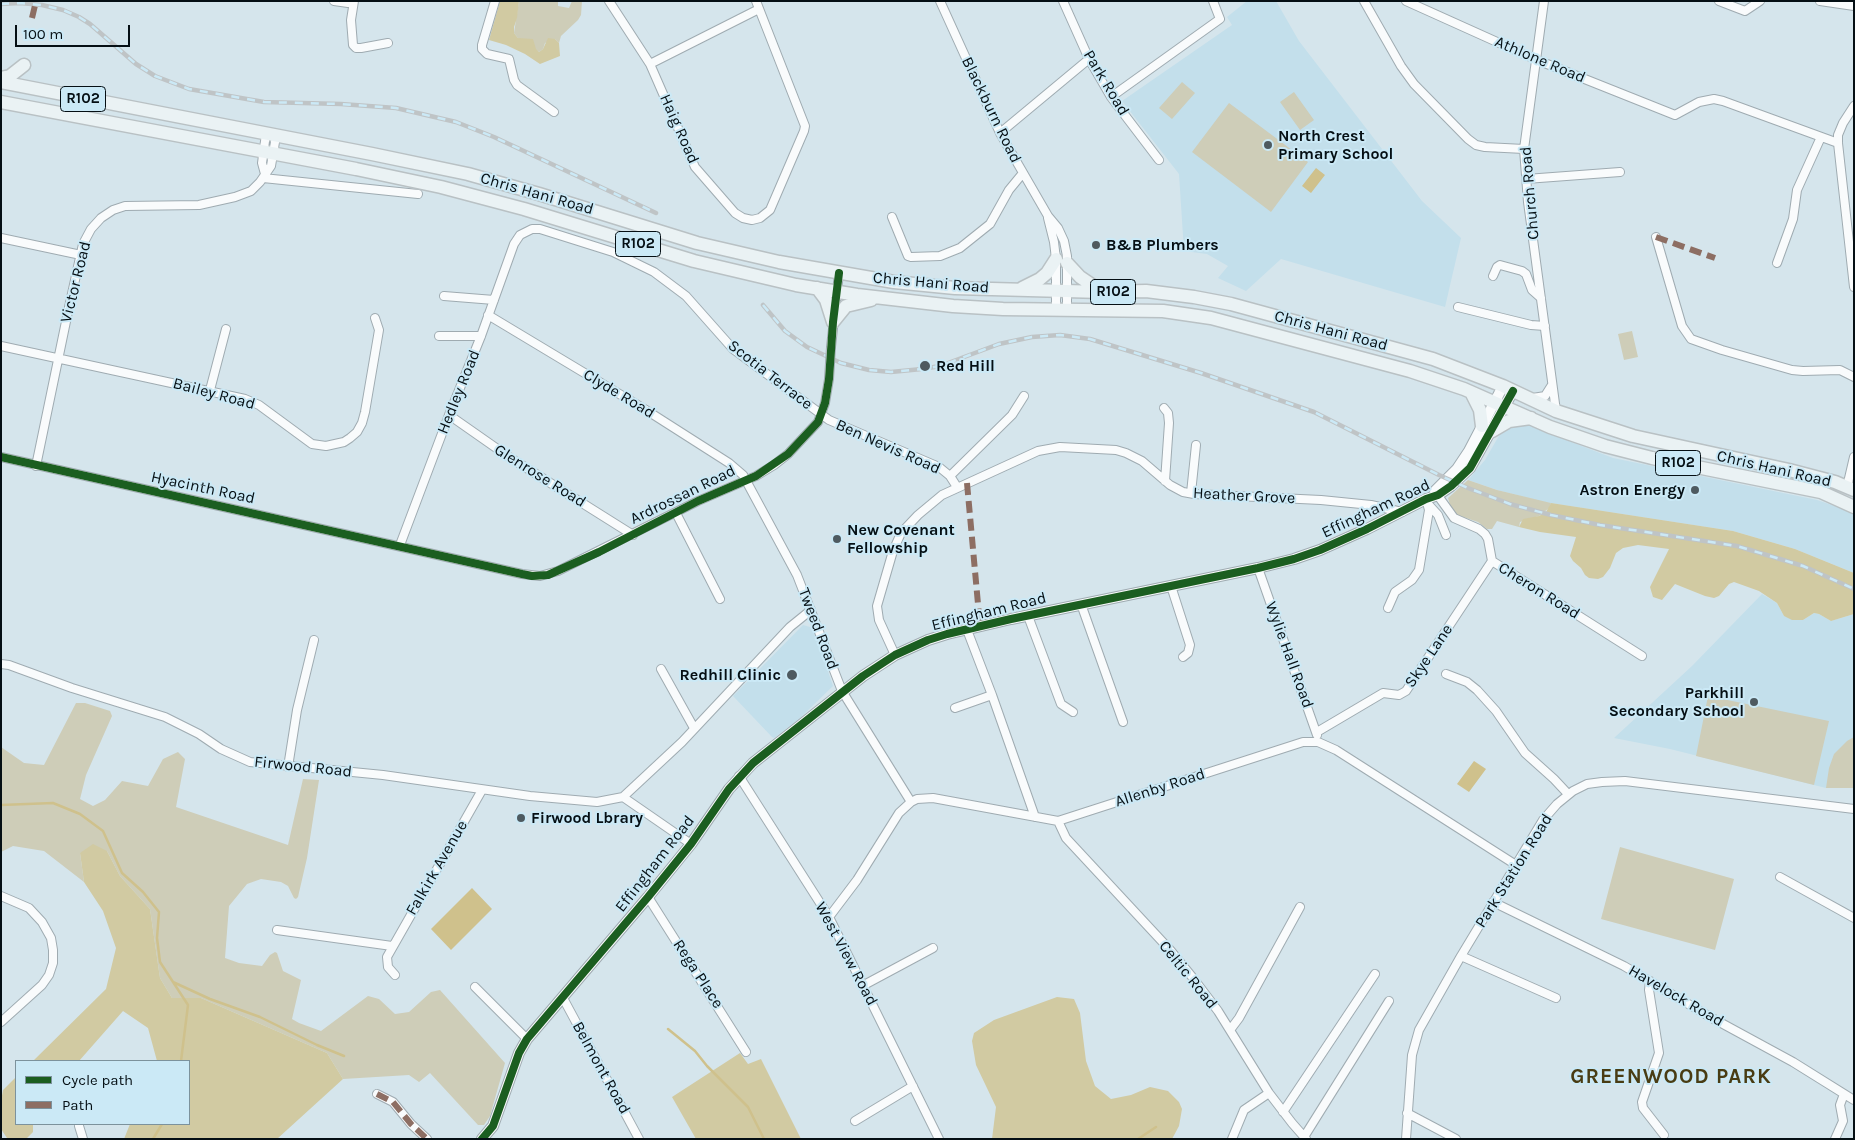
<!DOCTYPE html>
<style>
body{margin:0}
#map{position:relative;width:1855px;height:1140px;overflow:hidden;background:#d5e5ec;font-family:Karla,sans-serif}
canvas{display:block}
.frame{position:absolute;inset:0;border:2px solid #050f14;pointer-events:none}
.legend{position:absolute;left:15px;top:1060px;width:175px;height:65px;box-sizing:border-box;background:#cbe9f6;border:1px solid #7c929c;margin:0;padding:6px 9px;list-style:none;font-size:15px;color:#050f14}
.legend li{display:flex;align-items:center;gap:10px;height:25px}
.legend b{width:25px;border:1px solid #7c929c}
.scale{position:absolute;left:15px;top:25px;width:115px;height:22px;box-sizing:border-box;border:2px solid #050f14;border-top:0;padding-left:6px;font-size:15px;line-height:18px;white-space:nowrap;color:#050f14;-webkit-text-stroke:4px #cbe9f6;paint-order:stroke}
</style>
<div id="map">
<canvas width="1855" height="1140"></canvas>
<div class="frame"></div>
<ul class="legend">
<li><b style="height:6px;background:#1b5e20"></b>Cycle path</li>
<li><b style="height:6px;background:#8d6e63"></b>Path</li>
</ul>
<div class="scale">100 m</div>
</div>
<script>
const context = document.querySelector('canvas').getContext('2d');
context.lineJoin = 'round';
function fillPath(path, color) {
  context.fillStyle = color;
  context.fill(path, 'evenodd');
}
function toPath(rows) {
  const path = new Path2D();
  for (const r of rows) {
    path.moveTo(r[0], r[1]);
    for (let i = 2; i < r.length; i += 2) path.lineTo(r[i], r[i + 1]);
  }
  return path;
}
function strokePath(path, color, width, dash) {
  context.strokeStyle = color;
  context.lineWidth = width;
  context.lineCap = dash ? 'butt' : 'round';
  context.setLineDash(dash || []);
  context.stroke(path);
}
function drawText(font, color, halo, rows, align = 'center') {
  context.font = font + ' Karla,sans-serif';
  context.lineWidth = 4;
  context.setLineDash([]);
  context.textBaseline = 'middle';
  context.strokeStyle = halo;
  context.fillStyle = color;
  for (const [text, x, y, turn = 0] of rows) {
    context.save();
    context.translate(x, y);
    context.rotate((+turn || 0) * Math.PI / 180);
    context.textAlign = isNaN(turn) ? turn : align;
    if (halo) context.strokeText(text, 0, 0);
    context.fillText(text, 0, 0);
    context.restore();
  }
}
const built = toPath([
 [1247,1,1276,1,1299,41,1422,201,1461,238,1445,307,1281,259,1246,291,1218,278,1228,266,1207,254,1184,251,1179,174,1122,101,1232,25,1227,17],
 [1515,425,1527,425,1613,458,1817,500,1841,508,1854,513,1854,573,1795,549,1733,531,1544,502,1497,490,1468,480,1485,460,1500,434],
 [1762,594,1777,603,1784,616,1803,620,1814,613,1819,614,1831,621,1854,614,1854,788,1826,788,1670,749,1614,738,1692,666],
 [803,625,810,627,814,630,833,686,799,719,774,738,772,737,733,696]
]);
const green = toPath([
 [519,1,558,1,558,6,569,8,572,1,582,1,581,15,578,20,561,36,559,43,555,39,545,43,543,49,539,52,518,38,514,33],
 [1182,82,1195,93,1172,119,1159,108],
 [1294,92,1314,120,1300,130,1280,102],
 [1229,103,1308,162,1271,212,1192,152],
 [1632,331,1638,357,1624,360,1618,334],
 [1468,480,1497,490,1551,503,1549,508,1539,516,1520,522,1519,527,1497,521,1492,529,1487,529,1478,522,1457,515,1450,505,1448,498],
 [1708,696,1829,721,1814,785,1696,756],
 [76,703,85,703,110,711,112,716,86,775,80,799,93,806,105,800,122,781,148,786,163,759,178,752,185,759,176,807,288,845,303,779,319,780,307,858,298,897,296,899,294,898,288,886,281,882,261,879,247,884,229,906,225,958,239,963,262,966,270,955,275,952,277,953,283,971,301,980,292,1019,299,1023,321,1031,368,996,379,999,395,1014,409,1012,431,992,440,990,505,1063,490,1116,484,1125,478,1125,430,1073,419,1082,409,1075,343,1079,327,1053,201,998,172,998,160,978,150,909,120,876,107,851,80,853,84,882,44,851,13,846,1,852,1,747,24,763,44,765],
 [1854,737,1854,788,1826,788,1829,768,1834,754,1847,741],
 [1620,847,1734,879,1715,950,1601,919]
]);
const forest = toPath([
 [500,1,519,1,517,18,514,27,514,33,518,38,533,39,536,49,539,52,543,49,548,38,555,39,559,43,560,56,540,64,525,54,506,45,489,40],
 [1551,503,1733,531,1795,549,1854,573,1854,614,1831,621,1819,614,1814,613,1803,620,1792,620,1784,616,1777,603,1759,591,1734,582,1729,584,1719,596,1714,598,1705,596,1675,584,1662,600,1653,597,1650,587,1669,549,1638,545,1623,548,1616,553,1610,568,1603,577,1598,579,1589,578,1585,575,1581,568,1573,561,1570,556,1576,537,1540,532,1519,527,1523,519,1539,516,1546,512],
 [93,844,107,851,120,876,150,909,160,978,172,998,201,998,327,1053,343,1079,277,1139,124,1139,130,1124,189,1124,189,1061,157,1061,148,1028,123,1011,79,1061,33,1061,106,989,116,948,103,911,84,882,80,853],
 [1057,997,1074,999,1080,1013,1086,1061,1095,1086,1111,1099,1131,1095,1150,1087,1168,1091,1179,1102,1182,1109,1179,1126,1172,1139,992,1139,996,1107,976,1065,972,1041,974,1033,994,1020],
 [740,1053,748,1064,761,1059,801,1139,696,1139,672,1097],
 [16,1077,16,1124,33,1124,33,1132,26,1139,7,1138,1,1129,1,1101,3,1090]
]);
const water = toPath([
 [1316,168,1325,175,1311,193,1302,186],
 [1474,761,1486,769,1469,792,1457,784],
 [472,888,492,909,451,950,431,929]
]);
const stream = toPath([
 [1,805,53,803,80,814,103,831,122,873,143,892,159,912,157,938,160,962,188,1005,181,1061],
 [173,982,210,999,260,1017,317,1045,344,1056],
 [668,1029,695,1051,707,1066,748,1107,764,1139],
 [153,1139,162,1124],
 [1138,1139,1156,1127]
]);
const minor = toPath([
 [334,1,348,3,353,1],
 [354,1,351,20,353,45,356,48,361,48,388,43],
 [495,1,482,45,482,49,487,54,509,59,514,80,517,85,554,112],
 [609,1,650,64,695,167,735,213,743,218,752,220,760,218,770,210,804,131,805,126,756,1],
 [940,1,1000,133,1048,216,1058,228,1064,241,1067,256,1067,310],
 [1063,1,1089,59,1111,97,1159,160],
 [1364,1,1401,66,1414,84,1468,139,1476,145,1485,147,1524,149],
 [1406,1,1537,60,1675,115,1699,102,1714,99,1723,101,1838,143],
 [1544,1,1524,149,1528,202,1556,411],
 [1719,1,1745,11,1760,1],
 [1820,1,1854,6],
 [650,64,759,9],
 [1111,97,1220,19,1213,1],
 [1854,106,1843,123,1838,135,1838,143,1854,287],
 [1000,133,1089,59],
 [265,174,262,163,266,134],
 [263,178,418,194],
 [1526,179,1620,172],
 [892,217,908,256,911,257,940,256,960,248,990,224,1009,190,1023,173],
 [1048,218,1054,242,1056,259,1056,310],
 [1656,237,1682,326,1691,339,1722,350,1792,370,1803,371,1840,370,1854,377],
 [1,238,81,255],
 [1777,263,1793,219,1797,190,1821,137],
 [1493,276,1497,267,1500,265,1522,271,1526,274,1532,290,1541,298],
 [444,296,494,300],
 [1458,307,1531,325,1545,326],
 [488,315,646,410,729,463,743,475,797,575,842,691,911,802],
 [439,336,481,336],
 [1,346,245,399,259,405,312,444,326,446,344,442,350,438,357,432,362,423,365,412,379,330,375,318],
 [831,347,839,273],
 [210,390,226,329],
 [1533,398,1545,396,1552,385],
 [1164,408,1168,413,1169,423,1165,481],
 [449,415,509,457,633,535],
 [1,457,522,574,540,576,558,571,698,501,756,476,774,465,788,454,818,422,825,403,829,379],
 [36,466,69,307,83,244,91,229,101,218,113,210,125,206,199,205,235,197,251,191,260,182,271,166,276,136],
 [950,476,1012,415,1024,396],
 [1847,487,1854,457],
 [1191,493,1196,445],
 [1436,493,1454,518,1479,529,1485,534,1488,539,1492,561,1642,656],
 [1428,504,1438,515,1446,535],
 [676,513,720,599],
 [400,545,449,415,481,336,514,244,520,235,532,229,540,229,613,252,654,272,686,296,733,349,829,420,939,467,950,476,957,487],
 [1258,568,1317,735],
 [1171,586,1190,645,1188,653,1183,657],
 [1081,604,1123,722],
 [1388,608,1395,592,1412,580,1419,570,1429,510,1426,499],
 [1028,616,1061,704,1073,712],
 [969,635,992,695,1035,817],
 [895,655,879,620,877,606,893,551,901,533,918,515,942,495,1038,451,1060,447,1116,450,1126,453,1142,461,1170,485,1183,492,1194,494,1321,500,1371,505,1402,512],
 [1,664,9,665,72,688,165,717,199,734,221,749,250,762,383,775,530,796,597,802,623,797,682,742,790,627,811,610],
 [661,669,694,728],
 [1446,674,1467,682,1477,690,1496,711,1525,753,1554,779,1568,794],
 [955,708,992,695],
 [1317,732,1383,693,1399,695,1406,691,1492,561],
 [288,767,297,710,314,640],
 [739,776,829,917,939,1139],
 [623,797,691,844],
 [1058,821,1066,838,1171,951,1193,978,1218,1011,1269,1093,1292,1123,1306,1139],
 [1780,877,1854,918],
 [1,896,29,908,42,922,51,938,53,950,53,963,49,975,42,985,1,1022],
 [648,897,746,1052],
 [1493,902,1624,966,1712,1018,1793,1062,1854,1100],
 [829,917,857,880,899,813,911,802,917,799,933,798,1058,821,1303,742,1318,742,1336,750,1516,865],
 [277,930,392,946],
 [1461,956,1556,998],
 [395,975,388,967,387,957,482,790],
 [1650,981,1649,990,1659,1053,1642,1102,1643,1108,1664,1135],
 [864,985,933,948],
 [475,987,527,1039],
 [563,998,639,1139],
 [1230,1030,1239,1018,1300,907],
 [377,1094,393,1102,411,1124,427,1139],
 [1283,1112,1375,974],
 [1407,1113,1456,1139],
 [855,1121,913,1086],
 [79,1126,83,1139],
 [1304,1137,1389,1001],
 [1232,1139,1244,1110,1269,1093],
 [1406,1139,1412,1055,1419,1030,1461,956,1543,820,1557,804,1573,791,1587,784,1602,782,1625,781,1854,809],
 [1835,1139,1843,1121,1840,1105,1844,1094]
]);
const tertiary = toPath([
 [1435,491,1457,469,1469,451,1503,386],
 [482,1139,493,1126,519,1053,527,1039,648,897,691,844,729,789,753,763,863,676,895,655,928,640,947,634,1011,619,1258,568,1294,559,1320,550,1367,529,1426,499,1438,495,1451,486,1470,468,1513,391]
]);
const primary = toPath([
 [1,78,10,76,24,65],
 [1,82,372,154,468,174,539,194,697,243,779,262,894,282,955,288,1102,292,1146,291,1194,297,1231,304,1433,359,1503,386,1556,411,1633,436,1789,470,1835,482,1854,490],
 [1,102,356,169,441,187,524,209,694,261,796,285,857,295,953,306,1003,309,1163,311,1211,318,1410,371,1464,389,1550,427,1605,446,1652,458,1821,492,1854,507],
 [1067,263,1080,277,1102,292],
 [817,288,826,300,833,322],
 [1022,288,1040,279,1047,273,1056,259],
 [833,322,846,306,871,300],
 [1471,392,1480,410,1482,426],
 [1492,431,1509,421,1531,418]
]);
const rail = toPath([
 [1,4,20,3,42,5,63,10,79,17,90,24,136,64,155,76,189,89,264,102,341,104,396,108,456,122,494,137,656,213],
 [763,305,785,331,807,347,841,363,869,370,891,372,922,369,940,366,999,344,1032,337,1060,335,1090,339,1201,373,1314,412,1439,475,1468,488,1510,504,1551,515,1600,525,1737,546,1803,566,1854,589]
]);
const minorBridge = toPath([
 [829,379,831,347]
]);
const quiet = toPath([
 [32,18,36,1],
 [1656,237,1715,258],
 [967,483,980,626],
 [377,1094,393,1102,411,1124,427,1139]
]);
const cycleway = toPath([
 [1,457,522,574,532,576,548,575,599,552,698,501,756,476,788,454,818,422,825,403,829,379,833,322,839,273],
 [482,1139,493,1126,519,1053,527,1039,648,897,691,844,729,789,753,763,863,676,895,655,928,640,947,634,1011,619,1258,568,1294,559,1320,550,1367,529,1426,499,1438,495,1451,486,1470,468,1513,391]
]);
const markers = [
 [1268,145,5,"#4e5a60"],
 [1096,245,5,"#4e5a60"],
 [925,366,6,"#4e5a60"],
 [1695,490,5,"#4e5a60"],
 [837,539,5,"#4e5a60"],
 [792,675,6,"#4e5a60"],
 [1754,702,5,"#4e5a60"],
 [521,818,5,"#4e5a60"]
];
const shields = [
 [83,99,45],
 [638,244,45],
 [1113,292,45],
 [1678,463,45]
];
const shieldNames = [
 ["R102",83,99],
 ["R102",638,244],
 ["R102",1113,292],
 ["R102",1678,463]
];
const streetNames = [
 ["Athlone Road",1540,60,23],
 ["Park Road",1106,83,59],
 ["Blackburn Road",991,110,64],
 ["Haig Road",679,129,66],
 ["Church Road",1530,193,-95],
 ["Chris Hani Road",537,194,16],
 ["Victor Road",76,282,-76],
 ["Chris Hani Road",931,283,5],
 ["Chris Hani Road",1331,331,15],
 ["Scotia Terrace",770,375,38],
 ["Hedley Road",459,392,-68],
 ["Bailey Road",214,394,15],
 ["Clyde Road",619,394,31],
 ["Ben Nevis Road",888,447,24],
 ["Chris Hani Road",1774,469,13],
 ["Glenrose Road",540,476,32],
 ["Hyacinth Road",203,488,12],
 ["Ardrossan Road",683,495,-26],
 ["Heather Grove",1244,496,3],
 ["Effingham Road",1376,509,-25],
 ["Cheron Road",1539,591,32],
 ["Effingham Road",989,612,-14],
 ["Tweed Road",818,629,69],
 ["Wylie Hall Road",1289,655,70],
 ["Skye Lane",1429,656,-56],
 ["Firwood Road",303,767,6],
 ["Allenby Road",1160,788,-18],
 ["Effingham Road",655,864,-52],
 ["Falkirk Avenue",437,868,-60],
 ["Park Station Road",1514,871,-58],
 ["West View Road",846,954,62],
 ["Rega Place",698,974,57],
 ["Celtic Road",1188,975,51],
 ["Havelock Road",1676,996,30],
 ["Belmont Road",601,1068,61]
];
const poiNames = [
 ["North Crest",1278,136],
 ["Primary School",1278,154],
 ["B&B Plumbers",1106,245],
 ["Red Hill",936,366],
 ["Astron Energy",1685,490,"right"],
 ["New Covenant",847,530],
 ["Fellowship",847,548],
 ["Redhill Clinic",781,675,"right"],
 ["Parkhill",1744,693,"right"],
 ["Secondary School",1744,711,"right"],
 ["Firwood Lbrary",531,818]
];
const districtNames = [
 ["GREENWOOD PARK",1671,1077]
];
fillPath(built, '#c3dfeb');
fillPath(green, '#cecdb8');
fillPath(forest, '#d1caa2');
fillPath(water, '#cfc18c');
strokePath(stream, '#cfc18c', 2.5);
strokePath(minor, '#9fabb1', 10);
strokePath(tertiary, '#9fabb1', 12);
strokePath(primary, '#b9c1c4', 15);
strokePath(minor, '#f9fbfc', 8);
strokePath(tertiary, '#f9fbfc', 10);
strokePath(primary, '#eaf2f4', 12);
strokePath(rail, '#bfc4c6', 4.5);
strokePath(rail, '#cbe9f6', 2.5, [8]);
strokePath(minorBridge, '#9fabb1', 10, []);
strokePath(minorBridge, '#f9fbfc', 8);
strokePath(quiet, '#8d6e63', 6, [12, 6]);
strokePath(cycleway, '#1b5e20', 8);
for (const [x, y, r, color] of markers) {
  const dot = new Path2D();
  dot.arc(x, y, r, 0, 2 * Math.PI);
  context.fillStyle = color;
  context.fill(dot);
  strokePath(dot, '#cbe9f6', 2);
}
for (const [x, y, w] of shields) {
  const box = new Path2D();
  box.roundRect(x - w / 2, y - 12.5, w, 25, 4);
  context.fillStyle = '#cbe9f6';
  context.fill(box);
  strokePath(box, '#050f14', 1);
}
drawText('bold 15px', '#050f14', null, shieldNames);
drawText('16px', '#050f14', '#cbe9f6', streetNames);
drawText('bold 16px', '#050f14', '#cbe9f6', poiNames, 'left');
context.letterSpacing = '1px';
drawText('bold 21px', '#493c13', '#cbe9f6', districtNames);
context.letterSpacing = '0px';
</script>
